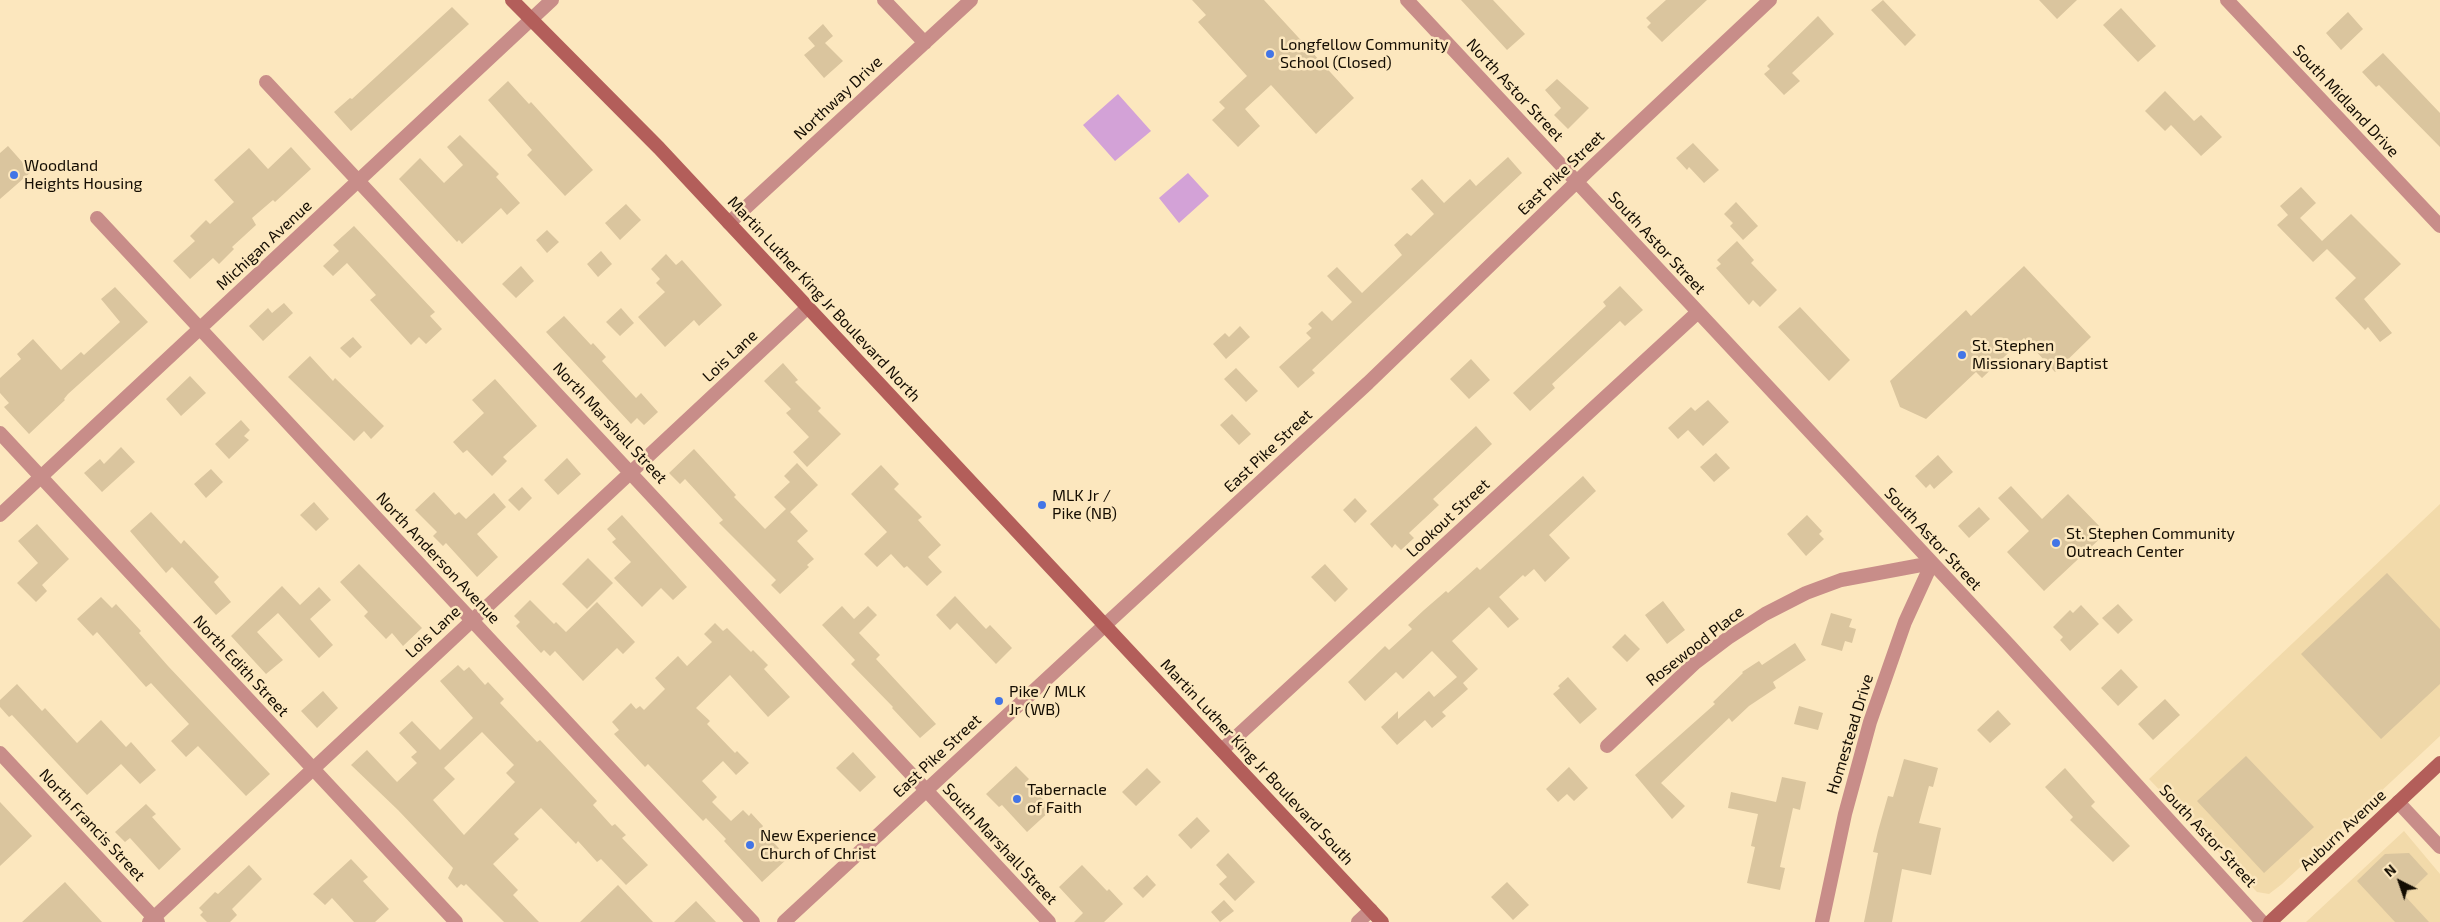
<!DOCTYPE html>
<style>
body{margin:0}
#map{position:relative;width:2440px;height:922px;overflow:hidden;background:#fce7be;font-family:"Exo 2",sans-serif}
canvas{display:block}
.north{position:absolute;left:2375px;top:857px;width:50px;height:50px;-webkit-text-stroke:4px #fce7be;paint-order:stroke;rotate:319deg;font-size:14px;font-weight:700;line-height:20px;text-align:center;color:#140d02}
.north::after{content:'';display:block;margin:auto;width:18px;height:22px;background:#140d02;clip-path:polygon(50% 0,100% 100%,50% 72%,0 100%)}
</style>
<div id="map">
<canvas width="2440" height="922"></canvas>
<div class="north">N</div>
</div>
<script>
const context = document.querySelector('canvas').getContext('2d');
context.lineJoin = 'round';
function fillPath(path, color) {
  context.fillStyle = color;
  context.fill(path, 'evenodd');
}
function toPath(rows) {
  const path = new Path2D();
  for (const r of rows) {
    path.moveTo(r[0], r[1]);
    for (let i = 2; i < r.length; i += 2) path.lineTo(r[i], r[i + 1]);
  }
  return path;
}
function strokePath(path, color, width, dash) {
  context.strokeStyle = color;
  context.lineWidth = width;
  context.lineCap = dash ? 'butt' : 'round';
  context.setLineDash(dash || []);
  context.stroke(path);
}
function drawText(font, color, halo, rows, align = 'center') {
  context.font = font + ' "Exo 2",sans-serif';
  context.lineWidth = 5;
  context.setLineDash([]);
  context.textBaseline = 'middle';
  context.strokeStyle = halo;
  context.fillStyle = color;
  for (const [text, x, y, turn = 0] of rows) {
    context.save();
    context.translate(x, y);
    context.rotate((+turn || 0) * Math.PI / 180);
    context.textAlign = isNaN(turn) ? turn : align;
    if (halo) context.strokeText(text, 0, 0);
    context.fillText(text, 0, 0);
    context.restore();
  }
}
const built = toPath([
 [2440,504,2440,736,2282,884,2269,894,2257,892,2149,779],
 [2404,831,2440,874,2440,922,2306,922]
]);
const green = toPath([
 [1118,94,1151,131,1115,161,1083,125],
 [1188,173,1209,196,1179,223,1159,198]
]);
const building = toPath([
 [1192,0,1264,0,1354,98,1316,134,1271,85,1245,109,1260,126,1238,147,1212,120,1225,108,1219,102,1247,76,1198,22,1206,15],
 [1461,0,1493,0,1525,34,1507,50],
 [1666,0,1707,0,1662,42,1647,27,1651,23,1646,18],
 [1883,0,1916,35,1905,46,1871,10],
 [2039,0,2077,0,2057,19],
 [452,7,469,24,351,131,334,112,350,98,352,99],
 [2121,8,2156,46,2138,62,2103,25],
 [2348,12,2363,29,2341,50,2326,33],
 [1818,16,1834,34,1792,73,1800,81,1784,95,1764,74,1770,69,1767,66],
 [823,24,833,36,825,43,843,61,824,78,804,55,815,46,808,38],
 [2383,53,2440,113,2440,147,2379,85,2376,87,2362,72],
 [1557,79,1589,108,1568,129,1554,115,1561,108,1545,90],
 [508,81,529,104,531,102,593,170,565,196,527,155,532,150,488,100],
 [2165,91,2194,121,2201,115,2222,137,2201,156,2171,125,2165,131,2145,111],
 [460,135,499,174,496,177,520,203,507,215,501,208,462,244,459,240,457,242,399,179,420,158,444,183,463,165,447,147],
 [1693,143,1719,170,1704,183,1689,167,1687,170,1676,158],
 [8,146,31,172,0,199,0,153],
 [291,147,311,169,275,202,273,200,252,218,256,225,232,247,234,249,219,264,213,258,190,279,173,261,195,241,190,236,206,220,210,224,234,202,214,180,249,148,268,169],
 [1508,157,1522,173,1312,370,1315,373,1298,388,1279,367,1311,338,1306,333,1312,328,1308,324,1322,311,1332,321,1352,302,1327,276,1337,267,1362,293,1402,255,1394,245,1407,233,1411,236,1434,214,1411,189,1422,179,1444,203,1470,179,1476,186],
 [2301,187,2316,203,2300,218,2322,241,2351,214,2401,264,2364,299,2392,333,2380,342,2368,327,2365,330,2335,298,2356,278,2327,249,2313,262,2277,225,2288,215,2280,206],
 [1736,202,1758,226,1743,240,1730,226,1733,223,1724,214],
 [626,204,641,220,620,240,605,223],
 [354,226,435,312,430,316,442,329,426,344,419,337,411,345,370,300,376,295,347,263,333,276,323,266,339,251,333,245],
 [547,230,559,242,547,253,536,240],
 [1737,241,1754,260,1751,263,1777,290,1760,307,1753,300,1749,305,1716,268,1721,264,1717,260],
 [601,251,612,264,598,277,587,264],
 [666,254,676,265,682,260,722,305,699,326,694,320,665,347,638,317,665,292,656,283,660,279,651,269],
 [521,266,534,281,516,298,502,284],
 [2024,266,2091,337,2055,372,2024,338,1982,378,1976,372,1926,419,1900,407,1890,381,1966,310,1971,316],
 [1620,286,1643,310,1625,326,1620,321,1552,384,1555,388,1530,411,1513,393,1606,306,1603,302],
 [115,287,148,322,68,394,64,399,65,400,29,434,4,407,9,403,0,393,0,378,21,359,17,354,33,339,61,370,81,352,84,355,120,322,101,299],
 [284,303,293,313,263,341,249,326,268,308,272,313],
 [1800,307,1850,360,1829,381,1778,327],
 [621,308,634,323,620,336,606,322],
 [564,316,591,345,593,343,606,357,602,361,636,398,641,393,658,412,644,425,637,418,631,424,546,332],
 [1240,326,1250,337,1226,359,1213,344,1225,333,1229,337],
 [353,337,362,347,350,358,340,348],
 [310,356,333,381,335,378,384,426,371,439,364,431,354,441,288,377],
 [1471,359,1490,380,1469,399,1450,379],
 [783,363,798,380,795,382,821,408,818,411,841,434,807,467,793,452,809,437,786,413,791,409,764,381],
 [1236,368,1258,391,1246,402,1224,379],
 [190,376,206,393,181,416,166,399],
 [495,379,537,426,503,457,507,461,492,476,467,450,463,453,453,442,484,413,472,400],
 [1708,400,1729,422,1703,446,1688,430,1678,439,1668,428,1691,407,1695,411],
 [1232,414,1251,434,1239,445,1220,425],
 [241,420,250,430,244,436,249,440,229,459,215,444],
 [1476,426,1492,444,1433,499,1439,505,1409,533,1414,538,1401,550,1395,544,1392,548,1370,524],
 [121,447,135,462,102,492,84,473,100,459,104,464],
 [694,449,736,495,734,497,765,529,786,509,774,497,790,482,784,476,797,463,818,485,790,512,808,531,797,541,814,559,807,565,809,567,780,594,771,585,776,580,719,523,723,520,685,479,680,484,669,473],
 [1716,453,1730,468,1714,482,1700,467],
 [1938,455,1953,472,1934,489,1930,484,1926,488,1915,476],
 [567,458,581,474,558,495,544,480],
 [881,465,899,484,894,489,922,517,918,520,941,545,928,557,942,572,927,586,907,566,904,568,891,554,877,567,864,554,887,532,851,494],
 [211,469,223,482,206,498,194,484],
 [1583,476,1596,491,1549,535,1570,558,1545,582,1534,569,1525,577,1523,575,1499,597,1519,619,1508,628,1489,607,1452,641,1478,669,1463,683,1468,689,1442,712,1446,716,1432,728,1425,720,1397,745,1381,727,1398,711,1398,719,1429,691,1434,697,1457,677,1432,651,1403,679,1396,672,1365,701,1348,682,1385,646,1389,650,1412,629,1408,625,1424,610,1446,591,1448,593,1477,567,1480,570],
 [2011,486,2042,519,2068,494,2106,533,2044,591,2007,552,2029,531,1998,498],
 [522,487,532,498,519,511,508,500],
 [434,492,455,515,459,512,466,519,494,493,506,507,477,534,498,557,477,577,446,543,443,546,433,536,437,532,415,510],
 [1355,498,1367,511,1355,523,1343,510],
 [314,502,329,519,316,531,300,515],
 [1979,507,1990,519,1969,538,1958,526],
 [151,512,181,544,184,540,219,577,214,582,231,602,216,615,172,567,166,573,130,531],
 [622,515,687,587,673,600,661,588,642,607,614,578,631,562,612,542,616,539,607,529],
 [1807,515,1822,531,1819,534,1824,539,1806,556,1787,534],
 [37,524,69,559,42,585,47,591,36,602,17,583,38,563,18,541],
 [588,558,613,583,587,609,562,584],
 [359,564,422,628,403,646,392,633,386,639,364,616,368,612,340,582],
 [1325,564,1348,589,1335,602,1311,577],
 [2387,573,2440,629,2440,684,2381,739,2301,654],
 [282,586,300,605,319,587,331,600,310,619,333,645,319,658,278,613,257,632,283,660,266,674,231,636],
 [955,596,986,629,990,625,1012,648,996,664,957,623,950,630,936,615],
 [101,597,112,608,116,604,141,631,139,633,168,666,270,774,246,796,198,746,186,757,171,741,189,724,151,683,146,687,97,632,93,636,77,619],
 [530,600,554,624,556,622,566,632,597,602,635,642,623,654,617,648,583,681,555,651,550,656,544,650,541,653,516,626,520,622,514,616],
 [1663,601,1685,630,1667,644,1645,615],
 [2118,604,2133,620,2118,634,2102,618],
 [2081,605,2099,624,2070,651,2060,640,2063,637,2053,627,2070,610,2073,613],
 [842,606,854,619,868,606,877,615,859,633,880,655,876,659,936,724,920,738,892,708,893,707,851,664,855,660,822,625],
 [1831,613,1852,619,1849,627,1856,629,1852,643,1845,641,1842,651,1821,645],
 [715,623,723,631,727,628,751,652,753,650,768,665,764,669,790,697,768,717,730,675,696,708,710,721,707,724,735,753,737,751,749,763,736,775,723,761,702,781,717,797,712,802,731,821,743,810,749,816,751,813,763,826,761,829,788,858,762,882,724,841,726,839,706,818,703,821,648,764,645,767,631,752,614,734,619,730,612,722,631,703,636,709,640,706,644,710,665,689,655,678,678,656,687,666,712,642,704,634],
 [1625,634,1640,649,1627,662,1612,647],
 [1795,643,1806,660,1773,682,1776,688,1749,706,1732,722,1729,718,1661,783,1685,806,1672,819,1635,775,1715,704,1713,702,1743,673,1742,672,1759,661,1762,665],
 [458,665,464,671,469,667,485,685,488,682,504,699,500,703,537,742,540,740,572,774,597,801,593,805,612,826,615,824,626,835,622,838,648,865,626,885,601,859,597,862,578,841,576,844,541,808,514,834,519,839,493,864,518,890,513,895,539,922,504,922,466,884,464,886,461,884,457,888,448,878,453,868,398,810,351,765,367,750,397,782,417,763,411,757,417,752,399,733,412,721,440,750,473,718,440,681],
 [482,732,514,765,506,773,515,782,464,835,433,800,455,779,444,768],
 [2121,669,2138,687,2118,706,2101,688],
 [1568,677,1597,709,1580,724,1553,694,1560,688,1558,686],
 [17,684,42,711,45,708,77,743,101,720,126,747,131,742,156,770,140,784,121,764,87,795,12,715,9,717,0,707,0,700],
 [323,691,338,708,317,728,301,711],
 [2165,699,2180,715,2153,740,2138,724],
 [1799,706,1823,713,1818,730,1794,724],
 [1998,710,2011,724,1990,743,1977,730],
 [853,752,876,777,860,792,836,768],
 [2246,756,2314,827,2264,873,2197,801],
 [1904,759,1938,768,1933,787,1929,786,1919,823,1941,828,1931,875,1902,869,1892,922,1864,922,1878,853,1873,852,1878,831,1888,796,1893,797],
 [1016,766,1029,779,1026,782,1052,809,1027,832,1002,805,999,807,986,794],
 [1569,767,1588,788,1574,801,1567,794,1558,802,1546,789],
 [1147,768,1161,782,1136,806,1122,792],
 [2065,768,2095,802,2091,806,2130,846,2113,862,2070,820,2073,817,2045,787],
 [1782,777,1806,782,1800,810,1793,808,1780,867,1785,868,1780,890,1747,883,1755,847,1751,846,1758,814,1728,808,1731,792,1776,802],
 [0,802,32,836,0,866],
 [146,804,156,814,152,817,181,849,159,870,130,838,125,842,115,832],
 [1197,817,1210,831,1191,849,1178,835],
 [1228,853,1255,882,1235,901,1219,884,1227,877,1216,865],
 [2409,853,2428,874,2405,896,2429,922,2395,922,2357,881,2385,854],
 [351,859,368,877,363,881,389,909,375,922,354,922,332,898,325,905,313,894],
 [249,865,262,879,232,909,237,915,230,922,207,922,200,915,203,912,199,908,215,892,218,894],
 [1082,865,1107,891,1109,889,1123,904,1104,922,1074,922,1083,913,1059,887],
 [1147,875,1156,885,1143,898,1133,888],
 [65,882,102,922,22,922],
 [1507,882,1529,905,1513,920,1491,897],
 [618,885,653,922,580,922],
 [1224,900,1234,911,1220,922,1211,912],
 [696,901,716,922,674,922]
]);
const minor = toPath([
 [884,0,925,43],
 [1407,0,2009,645,2262,922],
 [2227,0,2440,226],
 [266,82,1049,922],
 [97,218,753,922],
 [729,223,971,0],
 [0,433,456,922],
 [0,515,552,0],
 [1105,625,1368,383,1590,169,1770,0],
 [1607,746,1695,663,1728,638,1765,614,1806,593,1841,580,1932,563],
 [1222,750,1698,312],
 [0,753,158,922],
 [2398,802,2440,847],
 [149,922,808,307],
 [1358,922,1371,910],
 [1822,922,1845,814,1870,722,1905,622,1932,563]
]);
const tertiary = toPath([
 [784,922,1105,625]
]);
const secondary = toPath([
 [512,0,659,148,1382,922],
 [2270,922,2440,763]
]);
const markers = [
 [1270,54,5,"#4375e6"],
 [14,175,5,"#4375e6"],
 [1962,355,5,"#4375e6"],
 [1042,505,5,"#4375e6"],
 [2056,543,5,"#4375e6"],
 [999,701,5,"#4375e6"],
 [1017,799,5,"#4375e6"],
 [750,845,5,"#4375e6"]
];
const poiNames = [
 ["Longfellow Community",1280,45],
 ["School (Closed)",1280,63],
 ["Woodland",24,166],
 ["Heights Housing",24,184],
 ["St. Stephen",1972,346],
 ["Missionary Baptist",1972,364],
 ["MLK Jr /",1052,496],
 ["Pike (NB)",1052,514],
 ["St. Stephen Community",2066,534],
 ["Outreach Center",2066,552],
 ["Pike / MLK",1009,692],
 ["Jr (WB)",1009,710],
 ["Tabernacle",1027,790],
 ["of Faith",1027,808],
 ["New Experience",760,836],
 ["Church of Christ",760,854]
];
const streetNames = [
 ["North Astor Street",1515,90,47],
 ["Northway Drive",838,98,-43],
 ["South Midland Drive",2346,101,47],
 ["East Pike Street",1561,173,-44],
 ["South Astor Street",1657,243,47],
 ["Michigan Avenue",264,245,-43],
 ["Martin Luther King Jr Boulevard North",824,299,47],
 ["Lois Lane",730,356,-43],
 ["North Marshall Street",610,423,47],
 ["East Pike Street",1268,451,-43],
 ["Lookout Street",1448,518,-43],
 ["South Astor Street",1933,539,47],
 ["North Anderson Avenue",438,558,47],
 ["Lois Lane",433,632,-43],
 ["Rosewood Place",1695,646,-38],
 ["North Edith Street",241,666,47],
 ["Homestead Drive",1850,734,-73],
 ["East Pike Street",937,756,-43],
 ["Martin Luther King Jr Boulevard South",1257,762,47],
 ["North Francis Street",92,825,47],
 ["Auburn Avenue",2343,830,-43],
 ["South Astor Street",2208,836,47],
 ["South Marshall Street",1000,844,47]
];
fillPath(built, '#f2daaa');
fillPath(green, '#d3a2d7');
fillPath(building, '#dac59e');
strokePath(minor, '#c88d89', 14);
strokePath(tertiary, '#c88d89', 14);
strokePath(secondary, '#b35e5a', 14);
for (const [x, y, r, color] of markers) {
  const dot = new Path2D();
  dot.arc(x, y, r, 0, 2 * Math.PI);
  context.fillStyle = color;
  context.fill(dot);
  strokePath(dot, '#fce7be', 2);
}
drawText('16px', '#140d02', '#fce7be', poiNames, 'left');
drawText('16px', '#140d02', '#fce7be', streetNames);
</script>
